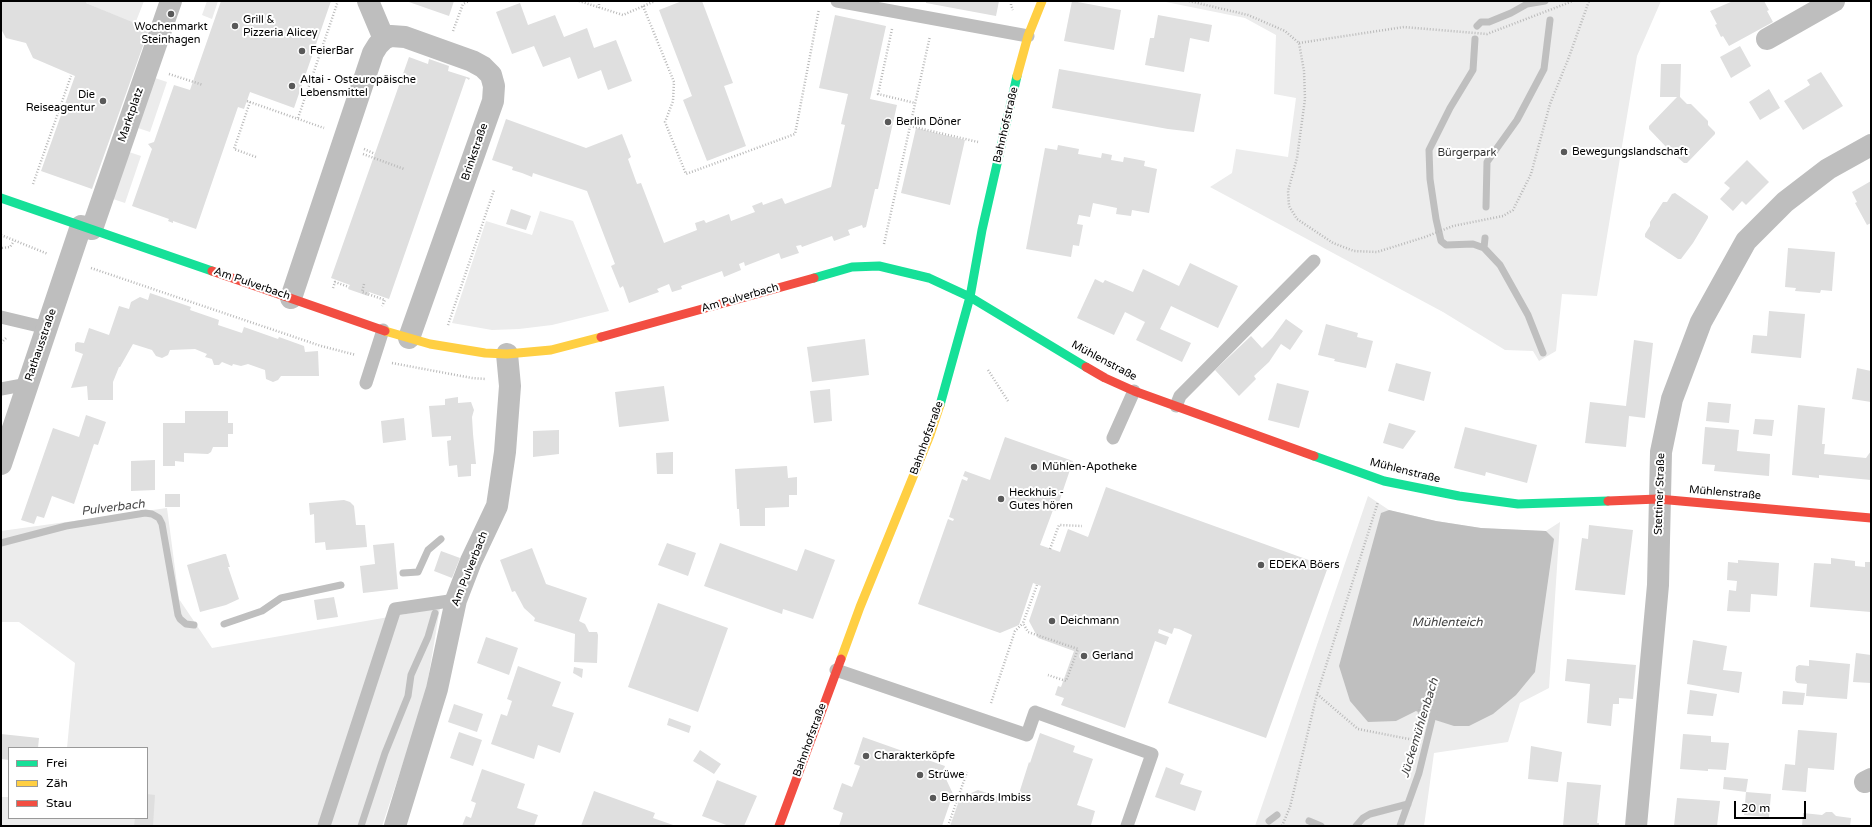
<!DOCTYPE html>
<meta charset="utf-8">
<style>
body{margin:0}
#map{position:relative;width:1872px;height:827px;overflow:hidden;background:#fff;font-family:"Varela Round",sans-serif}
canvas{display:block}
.frame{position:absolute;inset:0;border:2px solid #000;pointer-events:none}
.legend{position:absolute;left:8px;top:747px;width:140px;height:72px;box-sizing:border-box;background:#fff;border:1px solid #999;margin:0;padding:5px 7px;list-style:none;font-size:12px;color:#000}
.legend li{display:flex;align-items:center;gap:8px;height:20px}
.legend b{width:20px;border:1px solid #999}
.scale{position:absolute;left:1734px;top:801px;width:72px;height:18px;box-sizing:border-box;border:2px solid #000;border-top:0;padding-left:5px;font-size:12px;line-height:14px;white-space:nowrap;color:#000;-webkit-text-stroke:3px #fff;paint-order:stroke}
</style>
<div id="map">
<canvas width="1872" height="827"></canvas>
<div class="frame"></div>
<ul class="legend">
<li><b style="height:5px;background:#16e098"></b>Frei</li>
<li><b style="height:5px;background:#ffcf43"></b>Zäh</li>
<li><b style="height:5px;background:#f24e42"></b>Stau</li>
</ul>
<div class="scale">20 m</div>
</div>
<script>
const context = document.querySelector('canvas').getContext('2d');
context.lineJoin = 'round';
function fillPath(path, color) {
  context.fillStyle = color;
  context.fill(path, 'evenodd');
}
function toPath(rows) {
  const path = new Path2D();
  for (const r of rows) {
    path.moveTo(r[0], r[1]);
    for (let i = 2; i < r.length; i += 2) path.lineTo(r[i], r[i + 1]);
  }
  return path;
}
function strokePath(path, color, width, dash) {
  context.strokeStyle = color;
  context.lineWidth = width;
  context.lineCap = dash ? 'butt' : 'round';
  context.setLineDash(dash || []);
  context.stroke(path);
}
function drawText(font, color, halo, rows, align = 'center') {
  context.font = font + ' "Varela Round",sans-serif';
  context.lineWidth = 4;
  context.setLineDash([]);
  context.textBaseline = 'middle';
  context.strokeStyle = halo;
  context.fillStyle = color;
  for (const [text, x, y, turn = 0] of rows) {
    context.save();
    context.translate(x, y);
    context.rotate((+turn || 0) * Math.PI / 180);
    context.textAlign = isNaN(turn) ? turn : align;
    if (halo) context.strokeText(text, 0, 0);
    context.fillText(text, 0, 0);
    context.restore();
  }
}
const green = toPath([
 [87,1,144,1,135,24,86,3],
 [207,1,218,1,212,19,202,15],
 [1161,1,1661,1,1637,56,1597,296,1562,294,1556,351,1539,361,1533,351,1505,350,1443,312,1210,187,1232,173,1236,149,1288,157,1296,98,1274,94,1276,35,1245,18],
 [155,78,167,82,150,132,138,128],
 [129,152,141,156,125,203,113,199],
 [540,211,573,221,609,311,552,325,519,329,492,330,452,323,486,221,532,235],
 [1368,496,1389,510,1436,521,1481,528,1546,531,1560,522,1549,688,1520,703,1508,742,1434,753,1424,826,1255,826],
 [167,508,179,599,212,648,440,608,425,697,382,826,1,826,1,797,9,797,9,818,147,818,147,748,67,748,75,663,19,622,1,622,1,531]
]);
const water = toPath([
 [1389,510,1436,521,1481,528,1546,531,1554,539,1535,672,1516,695,1493,714,1469,726,1454,726,1432,719,1416,711,1396,721,1368,722,1350,701,1339,666,1381,513]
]);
const stream = toPath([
 [1477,26,1481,22,1489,22,1511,13,1527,4,1545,1],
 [1475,39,1473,70,1450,108,1429,150,1430,179,1436,219,1441,241,1446,245,1473,244,1484,248,1500,265,1528,315,1543,353],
 [1486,207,1487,162,1517,120,1544,69,1550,20],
 [1484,248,1485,238],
 [1,543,66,526,145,513,152,514,159,518,162,524,178,615,180,619,186,624,194,625],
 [403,573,418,572,428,550,441,539],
 [224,624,262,611,281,598,341,585],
 [1269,821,1277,815],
 [1309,821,1321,826],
 [361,826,385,753,408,696,411,675,428,637,435,613],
 [1356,826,1363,818,1370,814,1408,804],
 [1400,826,1419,773,1434,711]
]);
const building = toPath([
 [1,1,87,1,86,3,149,29,92,189,41,171,75,76,33,58,26,43,6,38,1,29],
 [221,1,331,1,294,108,250,92,244,109,238,107,196,229,173,221,173,223,168,221,169,219,132,206,152,149,148,144,154,142,174,85,190,90],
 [406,1,454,1,449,16],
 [682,1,702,1,733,83,724,86,746,146,707,161,683,100,692,96,659,10],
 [926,1,999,1,996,16,926,3],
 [1072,1,1121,10,1114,50,1064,41],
 [1733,1,1764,1,1769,10,1767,11,1773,22,1729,46,1723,36,1721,37,1715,25,1717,24,1710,11],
 [520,3,528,25,555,15,564,37,587,28,594,48,616,40,632,81,608,90,601,70,578,79,570,57,543,67,534,46,512,54,496,12],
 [835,15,886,26,870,99,897,105,878,189,875,189,866,227,863,228,862,225,848,230,850,235,834,241,832,236,802,247,801,245,796,246,799,253,781,259,779,253,745,266,744,262,739,264,741,270,724,277,722,271,681,286,682,289,672,292,669,284,657,289,659,292,629,303,623,286,620,288,611,266,615,264,587,191,533,173,532,177,522,173,512,170,513,167,492,160,506,119,586,148,622,134,631,157,628,159,637,184,641,183,664,243,697,230,695,223,704,220,706,223,729,214,731,221,755,212,752,206,762,202,763,205,782,198,785,204,831,187,845,125,841,124,848,94,819,88],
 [1158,15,1212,25,1209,42,1190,38,1184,72,1145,65,1150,38,1154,38],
 [1740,46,1751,66,1731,78,1720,57],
 [409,57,428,64,429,59,449,66,448,71,470,78,469,80,466,78,389,299,369,292,368,296,348,289,350,285,331,278],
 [1661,64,1681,64,1680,97,1687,104,1691,104,1708,121,1708,125,1715,132,1715,134,1687,163,1684,163,1669,150,1649,129,1649,126,1677,97,1660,97],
 [1059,69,1201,94,1194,132,1168,129,1052,108],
 [1821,72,1843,106,1803,130,1784,101,1810,85,1807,80],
 [1769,89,1780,108,1760,120,1749,102],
 [916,128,965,140,950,205,901,193],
 [1058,145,1079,149,1078,154,1101,158,1102,153,1112,155,1111,160,1123,162,1124,157,1145,161,1144,166,1157,169,1149,213,1132,210,1131,216,1116,214,1117,208,1093,203,1090,217,1079,215,1077,224,1083,225,1079,246,1073,245,1071,257,1026,249,1045,148,1057,150],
 [1747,160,1769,182,1746,205,1742,201,1733,211,1720,199,1730,188,1724,183],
 [1871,181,1871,223,1867,225,1855,203,1857,202,1852,192],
 [1675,193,1708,216,1708,218,1693,243,1681,259,1678,259,1645,237,1645,234,1650,226,1650,222,1663,202,1667,202,1672,194],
 [511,209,531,216,526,230,506,224],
 [1788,248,1835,252,1832,291,1821,290,1820,293,1808,292,1795,291,1796,288,1785,287],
 [1190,263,1238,286,1218,328,1171,306,1160,329,1191,343,1182,362,1136,340,1145,322,1125,312,1114,335,1077,318,1095,279,1103,283,1105,280,1133,292,1143,269,1179,286],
 [150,293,191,307,190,310,219,320,218,325,242,333,244,327,278,339,279,337,304,346,305,352,318,351,319,376,281,376,278,380,273,382,266,379,265,370,248,364,241,366,233,364,232,366,222,362,219,365,214,365,212,359,205,357,207,354,195,349,170,350,168,355,162,358,156,356,152,350,133,344,120,367,119,367,113,382,113,400,88,400,87,386,71,388,83,354,75,351,75,344,77,342,84,343,89,328,109,335,119,306,129,309,131,302,140,297,148,300],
 [1769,311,1805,314,1801,358,1751,353,1753,335,1767,336],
 [1286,319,1303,331,1290,350,1281,344,1269,362,1254,376,1256,379,1239,396,1215,370,1251,336,1262,348,1272,338],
 [1326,324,1358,333,1357,337,1373,341,1366,368,1334,361,1335,359,1318,355],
 [865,339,869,375,812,382,807,347],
 [1634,340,1653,343,1645,418,1629,416,1626,447,1585,443,1590,402,1626,406],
 [1396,363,1431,372,1424,401,1388,391],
 [1857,368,1871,371,1871,402,1852,399],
 [1277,383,1309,391,1299,428,1268,420],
 [664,386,669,421,619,427,615,392],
 [830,389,832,421,814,423,810,391],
 [458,397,458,403,471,402,474,410,472,417,473,434,476,464,471,464,471,476,458,477,457,465,449,466,447,441,451,440,451,436,432,437,429,406,445,405,445,399],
 [1708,402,1731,404,1729,423,1706,421],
 [1798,405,1825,408,1822,444,1825,444,1824,454,1866,458,1871,451,1871,480,1819,475,1819,478,1792,475],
 [185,411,228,411,228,423,233,423,233,434,228,434,228,447,213,447,211,452,208,454,184,453,184,462,175,461,175,466,163,466,163,423,185,423],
 [86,415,106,422,98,445,94,444,74,504,52,496,44,518,37,516,34,524,21,520,53,428,79,437],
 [404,418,406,440,383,443,381,421],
 [1755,419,1774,420,1772,436,1753,434],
 [1389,423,1416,431,1403,449,1383,443],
 [1465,427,1537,445,1527,483,1486,472,1485,476,1454,468],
 [1705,427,1739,430,1737,451,1770,454,1769,476,1714,471,1715,465,1702,464],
 [559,430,559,454,533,457,533,431],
 [1005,437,1073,461,1056,511,1053,510,1040,545,1060,552,1068,529,1088,537,1106,487,1328,567,1266,738,1168,703,1192,635,1179,629,1174,628,1172,634,1159,629,1158,633,1169,637,1166,645,1155,641,1125,728,1061,705,1064,698,1055,695,1058,686,1061,687,1074,651,1038,638,1029,621,1041,586,1033,583,1019,625,1000,633,918,604,948,519,953,521,954,519,949,517,962,479,967,481,968,478,963,476,965,471,990,480],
 [673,452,673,474,657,474,656,453],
 [155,460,155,490,131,491,131,461],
 [787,466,788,478,797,477,797,495,789,495,789,507,765,508,765,526,740,526,739,509,737,509,735,469],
 [165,494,180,494,180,507,165,507],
 [344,500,350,502,354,506,356,525,365,525,367,547,326,550,325,542,315,543,314,514,310,515,309,503],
 [1589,525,1633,530,1625,595,1575,590,1582,538,1588,539],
 [394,543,398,589,363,593,360,566,375,564,373,545],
 [667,543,696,553,688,576,658,565],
 [720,543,797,571,805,549,835,560,813,619,783,609,782,614,704,586],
 [532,548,546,584,587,598,579,621,585,624,589,632,597,632,598,635,597,663,574,662,575,634,534,621,535,618,524,608,515,591,512,592,500,560],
 [441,551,460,558,452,578,434,571],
 [224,554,226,554,230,567,228,567,239,599,226,605,200,612,187,565],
 [1831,558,1855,561,1855,566,1865,567,1865,562,1871,562,1871,612,1810,607,1814,563,1831,564],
 [1738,560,1779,563,1777,596,1751,594,1750,612,1727,611,1729,590,1736,591,1737,581,1727,580,1728,562,1738,563],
 [334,597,338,617,317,620,314,600],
 [658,603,728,628,698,712,628,687],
 [486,637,518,648,509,675,477,663],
 [1693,640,1727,646,1723,670,1742,672,1739,693,1687,684],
 [1856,653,1871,655,1871,683,1853,682],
 [1567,659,1636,665,1633,699,1619,698,1619,704,1613,704,1611,726,1587,723,1590,684,1565,681],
 [1809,660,1850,664,1847,699,1806,696,1807,684,1797,683,1795,680,1796,667,1799,665,1809,666],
 [518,666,561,682,552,706,574,713,560,753,538,745,534,759,491,744,501,714,507,716,512,701,507,699],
 [574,667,583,669,582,678,573,673],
 [1690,690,1717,694,1713,716,1687,714],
 [1783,691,1805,693,1803,705,1782,704],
 [454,704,483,714,477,732,448,722],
 [669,718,691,726,689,733,667,725],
 [1798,730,1837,733,1834,770,1808,768,1806,792,1782,790,1785,764,1795,765],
 [459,732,482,740,473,766,450,758],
 [1040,733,1075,746,1073,752,1093,759,1077,805,1095,811,1091,825,950,826,960,798,978,790,1016,803,1029,762,1030,763],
 [1,734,39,738,38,748,9,748,9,760,1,759],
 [1683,734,1711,736,1711,742,1729,743,1726,770,1708,769,1708,771,1680,769],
 [863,737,945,766,941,777,946,779,953,794,942,826,839,826,843,813,833,809,842,783,852,787,860,766,854,764],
 [1531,746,1562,752,1558,782,1528,779],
 [700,750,721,764,714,774,693,761],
 [1166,767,1184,774,1180,784,1202,791,1195,811,1155,797],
 [482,769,525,784,517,808,538,815,534,826,462,826,466,816,471,818,476,803,471,801],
 [1724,777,1748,779,1746,792,1723,789],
 [717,780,757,796,744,826,729,826,702,816],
 [1567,782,1601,785,1597,823,1599,823,1599,826,1563,826],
 [594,791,655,813,653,818,676,826,581,826],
 [1746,792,1771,794,1769,817,1744,815],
 [147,794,155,795,153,826,134,826,135,818,147,818],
 [1677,798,1720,801,1717,826,1674,826],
 [1826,812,1832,812,1836,816,1851,818,1850,826,1802,826,1803,813,1822,815]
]);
const path = toPath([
 [579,1,623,15,655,1],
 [599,1,599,8],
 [1011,1,1011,5,1013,10],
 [1189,1,1248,15,1285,31,1299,43,1304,71,1305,99,1297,158,1288,191,1289,206,1297,219,1333,243,1354,251,1377,252,1425,237,1453,226,1503,216,1513,210,1531,174,1550,104,1569,57,1589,1],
 [643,6,674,82,673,101,665,122,686,174,795,134,819,9],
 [892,29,878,94,915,103],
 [453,31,463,4,469,1],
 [1299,43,1404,27,1487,34,1573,1],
 [169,74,203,85],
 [247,101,324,128],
 [250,102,234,149,256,157],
 [298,118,338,1],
 [910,126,978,142],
 [364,149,375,154],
 [363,154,404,169],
 [33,184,71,76],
 [1,235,48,254],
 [884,244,930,36],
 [2,248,10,247,14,241],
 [91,268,321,346,356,355],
 [364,284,362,292,385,300,382,306],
 [333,288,335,282,349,287],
 [448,325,494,190],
 [1,343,7,337],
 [392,363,472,378,486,379],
 [988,370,1008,401],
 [1050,549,1059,525,1082,526],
 [1037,585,1023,623,1028,632,1078,649,1066,681,1048,675],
 [1317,694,1358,729,1414,740,1420,707],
 [991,703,1015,631,1023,623],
 [948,826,967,772],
 [1282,826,1290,807,1317,694,1378,502]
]);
const lane = toPath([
 [837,1,1028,36],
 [1,317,47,328],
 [366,383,383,330],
 [1,389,28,384],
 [1176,406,1180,396,1314,261],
 [1113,438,1134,391],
 [836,670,1027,735,1035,712,1152,754,1127,826],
 [324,826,395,609,456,600]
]);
const street = toPath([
 [368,1,384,39],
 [1767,39,1834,1],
 [92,229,171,1],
 [291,298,373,53,378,45,384,39,391,36,405,37,472,61,483,67,491,75,494,86,493,101,409,338],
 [1,464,81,226],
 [1865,782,1871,779],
 [395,826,437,689,456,600,471,561,497,506,505,452,510,386,507,354],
 [1636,826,1658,585,1661,452,1672,399,1701,322,1746,241,1785,202,1828,169,1871,145]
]);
const fast = toPath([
 [1,198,212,271],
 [814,278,852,267,879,266,929,278,970,297,1086,367],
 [940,405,970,297,982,230,1017,76],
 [1314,456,1384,481,1459,496,1518,504,1608,501]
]);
const slow = toPath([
 [1017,76,1028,36,1042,1],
 [385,331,430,344,485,353,507,354,551,350,601,337],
 [841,659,860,607,930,435,940,405]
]);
const jam = toPath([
 [212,271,385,331],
 [601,337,814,278],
 [1086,367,1105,378,1134,391,1314,456],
 [1608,501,1658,499,1871,518],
 [779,826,841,659]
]);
const markers = [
 [171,14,4,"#595959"],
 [235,26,4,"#595959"],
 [302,51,4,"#595959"],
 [292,86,4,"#595959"],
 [103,101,4,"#595959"],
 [888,122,4,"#595959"],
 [1564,152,4,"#595959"],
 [1034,467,4,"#595959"],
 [1001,499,4,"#595959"],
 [1261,565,4,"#595959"],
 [1052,621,4,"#595959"],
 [1084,656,4,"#595959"],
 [866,756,4,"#595959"],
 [920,775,4,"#595959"],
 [933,798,4,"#595959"]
];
const poiNames = [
 ["Grill &",243,20],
 ["Pizzeria Alicey",243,33],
 ["Wochenmarkt",171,27,"center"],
 ["Steinhagen",171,40,"center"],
 ["FeierBar",310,51],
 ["Altai - Osteuropäische",300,80],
 ["Lebensmittel",300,93],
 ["Die",95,95,"right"],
 ["Reiseagentur",95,108,"right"],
 ["Berlin Döner",896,122],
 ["Bewegungslandschaft",1572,152],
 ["Mühlen-Apotheke",1042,467],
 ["Heckhuis -",1009,493],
 ["Gutes hören",1009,506],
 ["EDEKA Böers",1269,565],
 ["Deichmann",1060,621],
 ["Gerland",1092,656],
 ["Charakterköpfe",874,756],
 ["Strüwe",928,775],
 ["Bernhards Imbiss",941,798]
];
const streetNames = [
 ["Marktplatz",131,115,-71],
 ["Bahnhofstraße",1006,125,-77],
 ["Brinkstraße",475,152,-71],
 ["Am Pulverbach",252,284,19],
 ["Am Pulverbach",740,298,-16],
 ["Rathausstraße",41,345,-71],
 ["Mühlenstraße",1104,361,28],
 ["Bahnhofstraße",927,438,-70],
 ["Mühlenstraße",1405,471,14],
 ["Mühlenstraße",1725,493,5],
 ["Stettiner Straße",1660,494,-88],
 ["Am Pulverbach",470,569,-68],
 ["Bahnhofstraße",810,740,-70]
];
const parkNames = [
 ["Bürgerpark",1467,153]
];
const waterNames = [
 ["Pulverbach",113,508,-7],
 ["Mühlenteich",1447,623],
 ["Jückemühlenbach",1420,728,-73]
];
fillPath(green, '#ececec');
fillPath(water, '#bfbfbf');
strokePath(stream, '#bfbfbf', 7);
fillPath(building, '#dfdfdf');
strokePath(path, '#b9b9b9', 2.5, [1, 2]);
strokePath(lane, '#bebebe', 13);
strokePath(street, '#bebebe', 22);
strokePath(fast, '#16e098', 9);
strokePath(slow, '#ffcf43', 9);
strokePath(jam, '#f24e42', 9);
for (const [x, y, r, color] of markers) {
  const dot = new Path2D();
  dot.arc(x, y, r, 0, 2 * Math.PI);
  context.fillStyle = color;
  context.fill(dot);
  strokePath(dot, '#fff', 1.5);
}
drawText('11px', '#000', '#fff', poiNames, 'left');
drawText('11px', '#000', '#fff', streetNames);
drawText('11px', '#333', '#fff', parkNames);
drawText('italic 12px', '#444', '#fff', waterNames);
</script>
